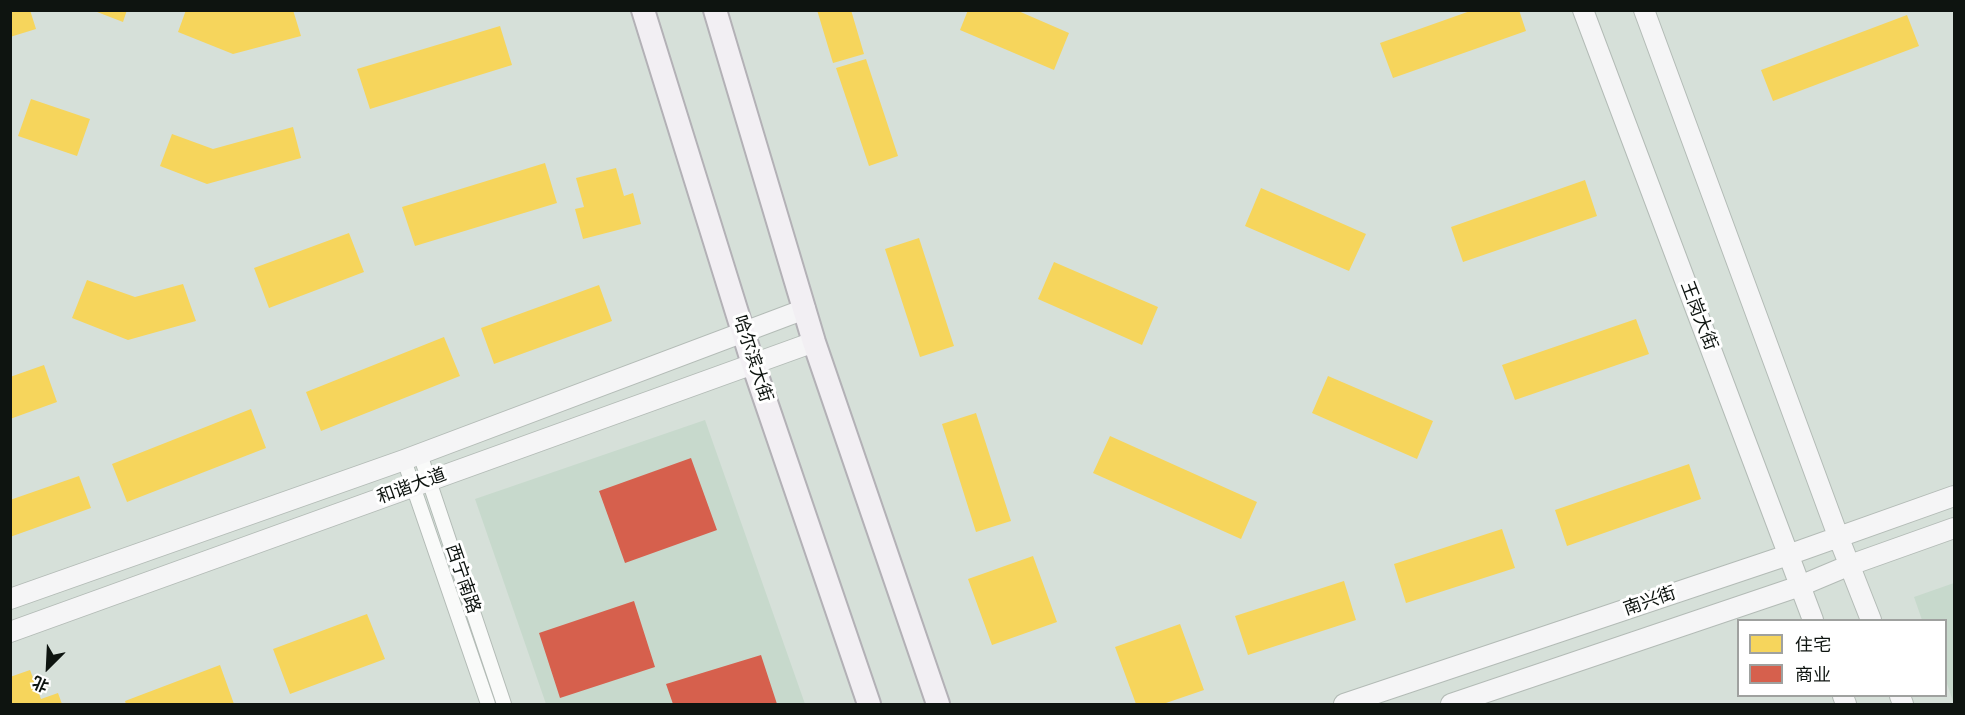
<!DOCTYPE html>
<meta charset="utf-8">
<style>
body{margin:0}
#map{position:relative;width:1965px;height:715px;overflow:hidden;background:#d6e0d9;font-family:Poppins,"Noto Sans SC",sans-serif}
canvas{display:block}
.frame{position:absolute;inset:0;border:12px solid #0e1410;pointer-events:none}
.legend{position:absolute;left:1737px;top:619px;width:210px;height:78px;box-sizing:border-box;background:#fff;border:2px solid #9fa19f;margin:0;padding:8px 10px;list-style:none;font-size:18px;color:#0e1410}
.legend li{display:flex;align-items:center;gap:12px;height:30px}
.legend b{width:30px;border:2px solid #9fa19f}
.north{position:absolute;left:18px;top:637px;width:60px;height:60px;-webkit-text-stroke:4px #fff;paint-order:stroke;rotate:204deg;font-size:16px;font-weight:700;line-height:24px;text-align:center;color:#0e1410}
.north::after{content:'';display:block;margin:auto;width:21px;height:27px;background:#0e1410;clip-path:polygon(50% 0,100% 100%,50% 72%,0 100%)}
</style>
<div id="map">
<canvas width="1965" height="715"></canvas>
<div class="frame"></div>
<ul class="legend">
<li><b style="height:16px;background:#f6d55c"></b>住宅</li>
<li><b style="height:16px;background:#d6604d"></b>商业</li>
</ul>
<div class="north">北</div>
</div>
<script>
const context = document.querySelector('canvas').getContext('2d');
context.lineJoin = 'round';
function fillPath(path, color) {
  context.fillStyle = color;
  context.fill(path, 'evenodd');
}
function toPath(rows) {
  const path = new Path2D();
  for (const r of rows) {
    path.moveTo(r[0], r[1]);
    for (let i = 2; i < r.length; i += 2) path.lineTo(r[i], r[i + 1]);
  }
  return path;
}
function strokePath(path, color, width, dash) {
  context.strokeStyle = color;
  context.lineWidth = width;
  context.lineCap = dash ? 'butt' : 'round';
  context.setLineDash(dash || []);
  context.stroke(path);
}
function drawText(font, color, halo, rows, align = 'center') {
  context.font = font + ' Poppins,"Noto Sans SC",sans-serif';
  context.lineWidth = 6;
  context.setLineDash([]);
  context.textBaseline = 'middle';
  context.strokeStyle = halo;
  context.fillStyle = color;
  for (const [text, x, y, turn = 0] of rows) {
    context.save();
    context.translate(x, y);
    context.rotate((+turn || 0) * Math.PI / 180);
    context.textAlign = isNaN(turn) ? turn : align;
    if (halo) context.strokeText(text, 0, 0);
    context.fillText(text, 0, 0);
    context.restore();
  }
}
const built = toPath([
 [705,420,805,704,546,704,475,499],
 [1954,583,1954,704,1946,681,1946,620,1922,620,1914,597]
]);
const homes = toPath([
 [10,10,30,10,36,29,10,37],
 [92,10,127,10,123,22],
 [186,10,293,10,301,36,233,54,178,32],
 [817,10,851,10,864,54,833,63],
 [968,10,1016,10,1069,33,1054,70,960,30],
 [1473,10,1519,10,1526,31,1393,78,1380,43],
 [1907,15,1919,46,1773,101,1761,70],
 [500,26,512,65,370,109,357,69],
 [866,59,898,156,869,166,836,68],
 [31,99,90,119,77,156,18,136],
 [293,127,301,158,207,184,160,166,172,134,213,149],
 [545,163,557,203,415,246,402,207],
 [616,168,624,196,633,193,641,224,583,239,575,209,584,207,576,178],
 [1585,180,1597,216,1463,262,1451,227],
 [1261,188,1366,234,1349,271,1245,226],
 [349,233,364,272,269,308,254,268],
 [919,238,954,346,920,357,885,249],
 [1054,262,1158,307,1142,345,1038,299],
 [87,280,135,297,183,284,196,321,128,340,72,318],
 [599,285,612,321,494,364,481,328],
 [1636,319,1649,354,1515,400,1502,365],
 [444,337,460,376,321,431,306,392],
 [44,365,57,402,10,419,10,377],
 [1328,376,1433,421,1417,459,1312,413],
 [251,409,266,448,127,502,112,464],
 [976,413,1011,521,976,532,942,424],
 [1110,436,1257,502,1241,539,1093,473],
 [1689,464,1701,499,1567,546,1555,510],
 [79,476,91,508,10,537,10,500],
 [1502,529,1515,568,1406,603,1394,564],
 [1033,556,1057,622,992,645,968,579],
 [1344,581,1356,620,1248,655,1235,616],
 [367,614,385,659,290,694,273,649],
 [1180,624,1204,690,1163,704,1136,704,1115,647],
 [220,665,234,704,126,704,125,701],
 [30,670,41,699,58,693,62,704,10,704,10,677]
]);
const shops = toPath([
 [691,458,717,530,625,563,599,491],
 [634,601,655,667,560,698,539,633],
 [761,655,777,704,673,704,666,684]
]);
const street = toPath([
 [420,454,504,704],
 [404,460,488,704]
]);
const secondary = toPath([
 [1583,10,1813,620],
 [1644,10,1838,536,1871,620],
 [10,599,404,460,805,309],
 [10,632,814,342],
 [1843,696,1846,704],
 [1900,696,1903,704],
 [1344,704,1788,555,1954,496],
 [1451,704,1800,586,1850,565,1954,528]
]);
const primary = toPath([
 [643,10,753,364,869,704],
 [715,10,814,342,938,704]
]);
const streetNames = [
 ["王岗大街",1698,316,69],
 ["哈尔滨大街",752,359,72],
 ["和谐大道",412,487,-20],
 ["西宁南路",462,579,71],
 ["南兴街",1650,602,-19]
];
fillPath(built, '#c7d9cc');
fillPath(homes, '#f6d55c');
fillPath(shops, '#d6604d');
strokePath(street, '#b3bbb6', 16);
strokePath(secondary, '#b3bbb6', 22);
strokePath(primary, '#b3b1b6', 26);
strokePath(street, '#f9faf9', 14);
strokePath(secondary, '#f5f5f6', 20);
strokePath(primary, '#f2eff3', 22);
drawText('18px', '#0e1410', '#fff', streetNames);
</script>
